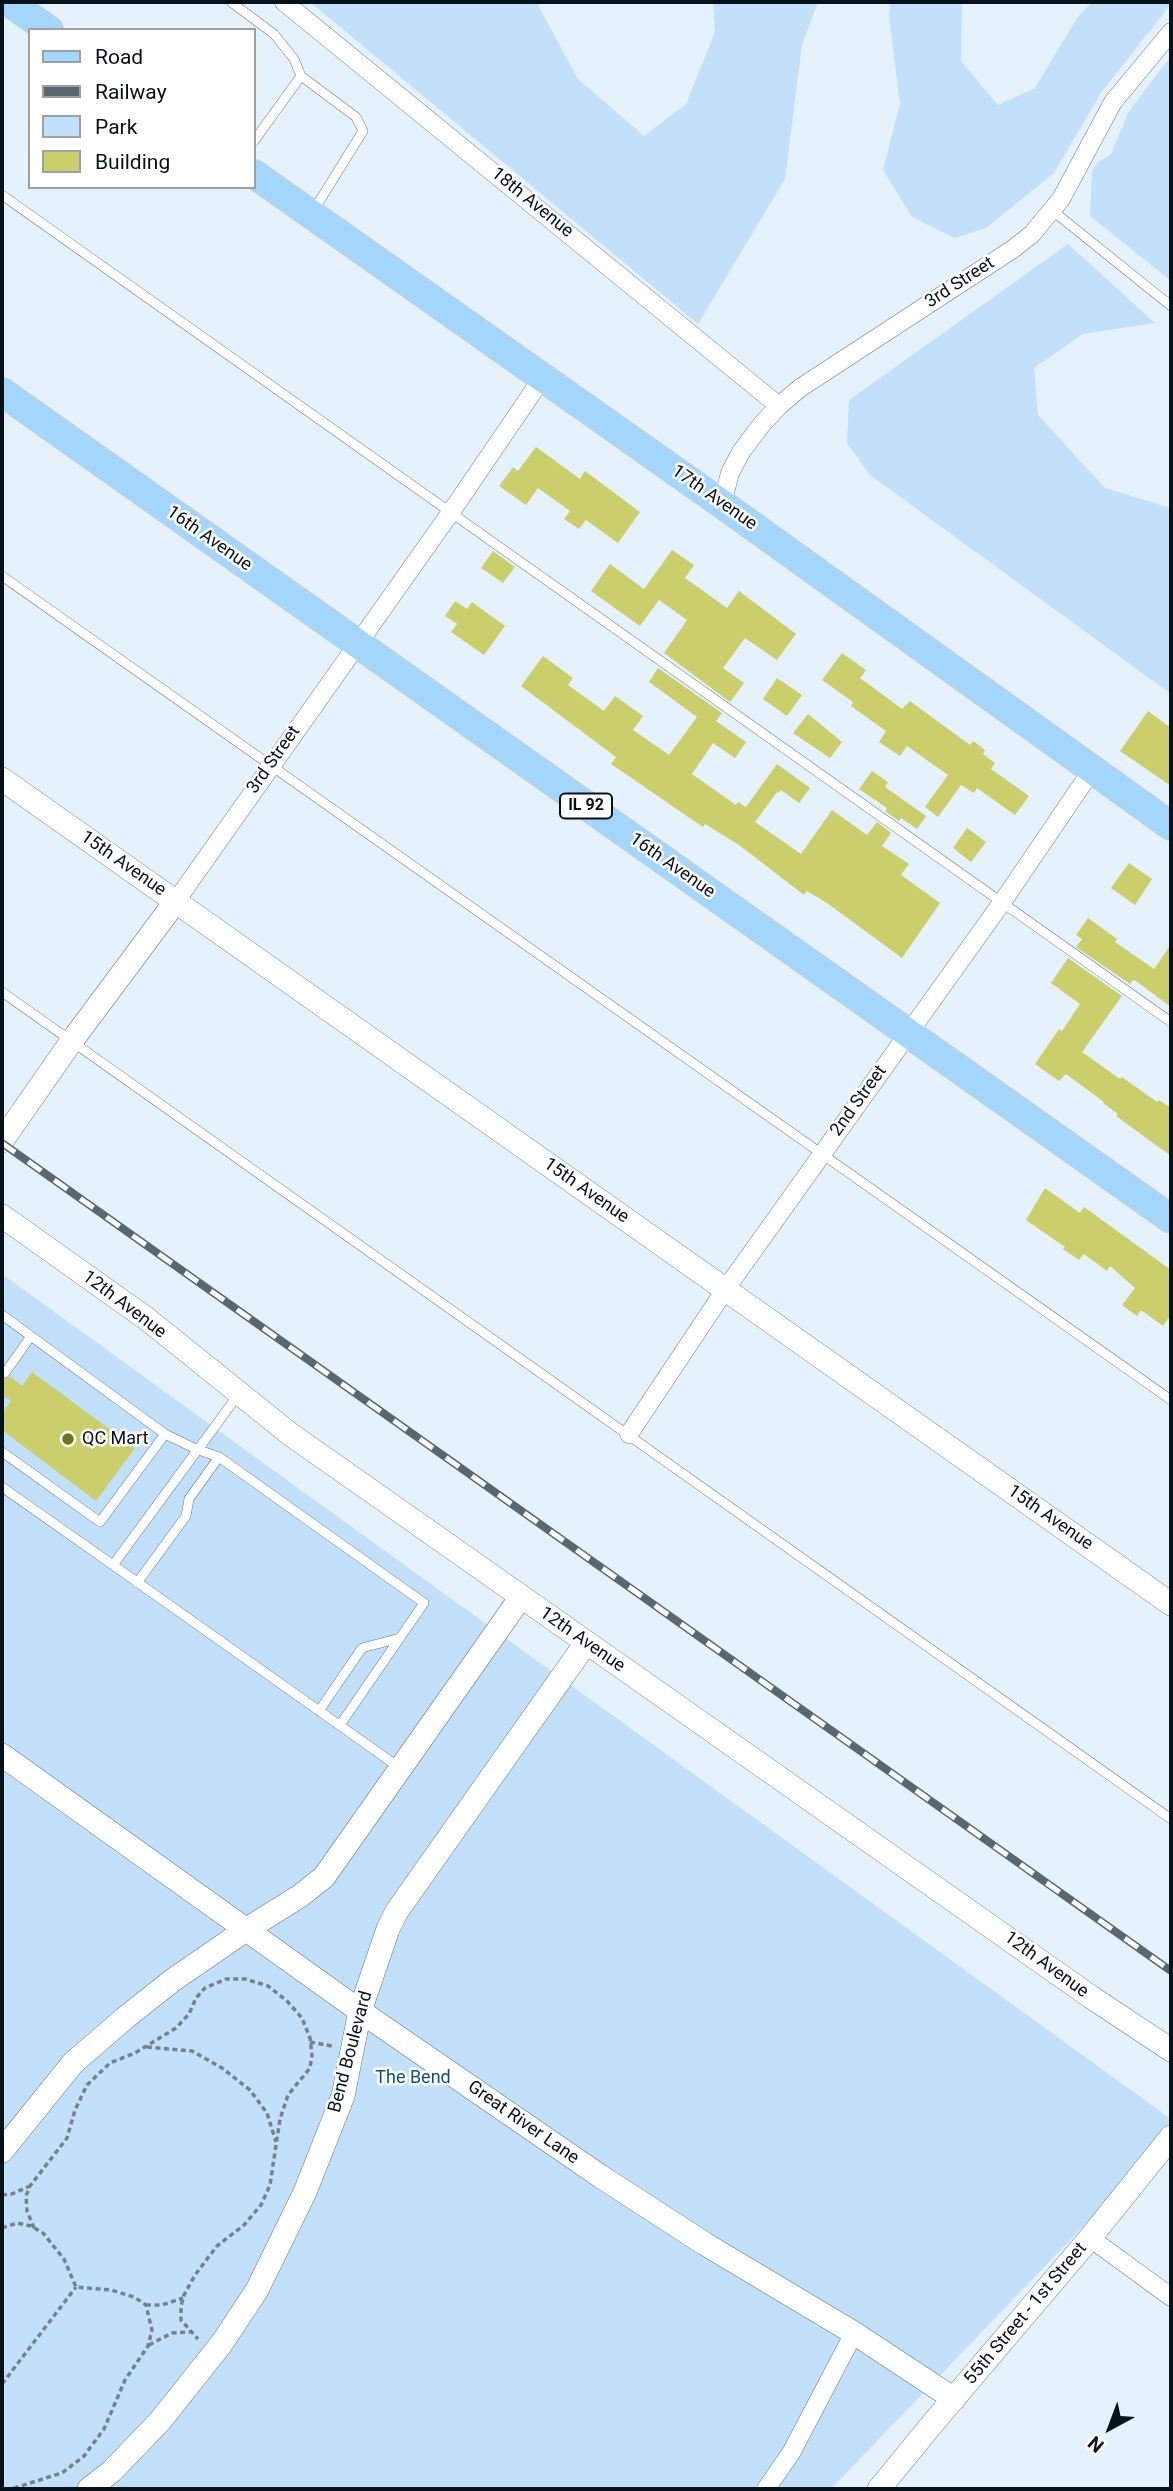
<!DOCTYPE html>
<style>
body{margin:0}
#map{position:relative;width:1173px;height:2491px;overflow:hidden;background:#e5f2fc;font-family:Roboto,sans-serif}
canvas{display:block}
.frame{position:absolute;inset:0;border:4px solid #07111a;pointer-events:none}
.legend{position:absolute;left:28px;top:28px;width:228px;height:161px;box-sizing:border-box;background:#fff;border:2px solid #9ca0a3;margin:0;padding:9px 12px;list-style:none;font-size:21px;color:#07111a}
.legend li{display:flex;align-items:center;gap:14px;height:35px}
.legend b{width:35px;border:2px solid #9ca0a3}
.north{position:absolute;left:1075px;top:2393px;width:70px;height:70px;-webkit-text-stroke:5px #fff;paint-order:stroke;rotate:221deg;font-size:19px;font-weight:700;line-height:28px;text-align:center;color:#07111a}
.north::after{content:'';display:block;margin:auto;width:24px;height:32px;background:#07111a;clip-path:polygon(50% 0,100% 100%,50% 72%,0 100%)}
</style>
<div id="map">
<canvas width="1173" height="2491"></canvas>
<div class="frame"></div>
<ul class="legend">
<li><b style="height:9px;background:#a4d5fa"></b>Road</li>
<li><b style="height:9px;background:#5b6770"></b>Railway</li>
<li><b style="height:19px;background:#c2e0f9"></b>Park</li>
<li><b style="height:19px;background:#cacf6b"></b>Building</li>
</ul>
<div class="north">N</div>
</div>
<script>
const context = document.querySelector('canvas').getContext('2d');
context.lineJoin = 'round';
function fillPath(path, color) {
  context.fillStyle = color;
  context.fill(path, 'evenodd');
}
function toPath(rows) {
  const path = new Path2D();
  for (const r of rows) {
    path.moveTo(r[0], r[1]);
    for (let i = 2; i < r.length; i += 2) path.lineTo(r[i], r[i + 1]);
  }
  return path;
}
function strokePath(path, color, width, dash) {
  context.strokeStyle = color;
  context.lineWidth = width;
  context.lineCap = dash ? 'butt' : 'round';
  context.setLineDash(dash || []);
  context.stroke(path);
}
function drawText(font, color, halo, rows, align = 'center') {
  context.font = font + ' Roboto,sans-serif';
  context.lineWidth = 5;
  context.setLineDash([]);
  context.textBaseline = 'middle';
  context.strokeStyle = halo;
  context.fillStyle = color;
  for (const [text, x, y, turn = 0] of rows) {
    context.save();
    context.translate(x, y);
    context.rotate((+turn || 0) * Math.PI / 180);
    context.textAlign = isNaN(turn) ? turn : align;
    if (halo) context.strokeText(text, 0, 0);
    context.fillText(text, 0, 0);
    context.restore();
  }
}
const green = toPath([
 [310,2,539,2,539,7,578,79,644,136,686,104,715,32,713,2,818,2,802,45,785,179,698,324],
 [890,2,962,2,961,61,998,105,1035,88,1077,18,1092,2,1171,2,1171,4,1101,93,1054,173,986,228,955,238,912,217,883,170,900,104,889,17],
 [1171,56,1171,281,1090,216,1092,171,1098,162,1111,154,1129,111],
 [1068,244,1155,323,1083,334,1034,368,1038,415,1105,488,1171,508,1171,694,870,475,847,443,849,400],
 [2,1274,1171,2119,1171,2135,831,2489,2,2489]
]);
const building = toPath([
 [536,447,580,479,585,471,640,512,618,543,586,520,579,529,564,519,570,511,538,488,526,505,499,486,513,467,518,471],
 [672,550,694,565,685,578,727,608,739,591,796,634,777,660,745,638,723,668,744,683,730,702,664,653,687,620,659,600,640,626,591,591,610,564,644,589],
 [493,551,515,567,503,583,481,568],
 [455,601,467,609,472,602,505,626,484,655,451,632,457,624,445,616],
 [842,653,866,670,860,678,902,709,910,701,970,745,973,741,985,750,983,754,995,763,991,769,1029,796,1015,815,977,788,974,793,961,785,938,817,925,807,948,775,907,746,900,756,879,742,886,731,851,706,853,702,822,680],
 [543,656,573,678,568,685,604,711,615,696,643,716,633,730,669,755,697,717,649,682,658,668,722,713,716,721,746,742,735,758,713,743,692,774,736,805,738,802,746,807,777,764,810,788,799,803,781,790,778,793,777,792,755,822,801,854,832,810,867,835,877,822,891,833,882,846,909,864,901,875,940,903,902,958,827,903,807,891,804,895,739,845,705,824,703,827,611,764,616,757,521,686],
 [777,678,802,695,787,716,763,699],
 [1148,711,1171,728,1171,786,1120,751],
 [808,714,842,742,830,758,793,733],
 [872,771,888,782,885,787,926,816,917,829,901,818,899,821,885,811,887,808,859,789],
 [967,828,986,842,971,862,953,848],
 [1129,863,1152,879,1135,905,1111,888],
 [1088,918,1117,939,1115,942,1154,969,1171,944,1171,1007,1136,981,1133,980,1130,984,1076,947,1082,939,1076,935],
 [1068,958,1122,996,1082,1052,1120,1079,1122,1077,1157,1102,1159,1100,1171,1108,1171,1156,1116,1116,1118,1114,1103,1103,1104,1102,1066,1074,1059,1081,1035,1064,1059,1029,1062,1031,1080,1004,1051,983],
 [1045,1188,1080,1213,1084,1207,1171,1270,1171,1314,1163,1326,1141,1310,1137,1316,1122,1305,1135,1288,1110,1266,1107,1271,1084,1254,1079,1260,1063,1249,1065,1247,1026,1220],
 [32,1372,135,1448,96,1501,2,1430,2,1413,11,1401,2,1395,2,1379,11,1377,22,1386]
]);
const path = toPath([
 [310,2042,332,2046],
 [147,2047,192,2051,222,2068,250,2090,267,2113,276,2142],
 [2,2195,12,2194,30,2186],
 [2,2228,17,2223,31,2226,43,2233,64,2259,76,2287,111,2290,134,2297,146,2305,152,2330,148,2346,125,2380,104,2429,84,2456,62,2473,11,2489],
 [34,2228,27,2211,26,2196,30,2186,67,2138,75,2110,87,2085,110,2063,135,2053,176,2028,189,2014,196,1998,205,1988,226,1979,245,1979,268,1986,287,2001,302,2018,310,2038,312,2055,310,2068,288,2095,280,2119,270,2185,261,2205,244,2225,217,2246,195,2275,184,2295,181,2306,181,2320,198,2339],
 [146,2305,162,2305,183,2298],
 [149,2345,172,2333,190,2332],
 [2,2384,76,2287]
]);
const service = toPath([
 [231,2,274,34,294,59,301,76,356,117,363,131,312,213],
 [254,141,301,76],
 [2,195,1171,1022],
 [1053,211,1171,306],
 [2,576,1171,1400],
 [2,992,1171,1819],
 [2,1315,165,1434],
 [5,1373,31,1336],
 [2,1452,100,1522,165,1434,196,1449,219,1457,424,1603,340,1725],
 [2,1487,113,1565,238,1395],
 [113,1565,400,1768],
 [137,1583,186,1516,189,1499,219,1457],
 [319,1711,362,1648,400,1638]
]);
const minor = toPath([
 [284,2,779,406],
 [722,504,730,473,741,452,762,424,779,406,800,388,1013,249,1032,234,1061,199,1113,102,1171,32],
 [176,901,451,512,543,377],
 [629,1434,725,1290,1003,901,1092,770],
 [1090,2238,1171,2297],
 [766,2489,791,2453,854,2333]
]);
const tertiary = toPath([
 [2,779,1171,1604],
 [2,1141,71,1042,176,901],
 [2,1216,147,1319,290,1434,1091,1997,1171,2050],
 [2,1755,360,2011,600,2176,705,2244,854,2333,954,2399],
 [2,2151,73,2063,125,2018,173,1980,247,1929,300,1896,324,1877,521,1597],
 [89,2489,112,2471,160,2421,222,2343,257,2290,305,2192,343,2096,360,2011,388,1929,397,1911,586,1643],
 [879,2489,933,2423,1090,2238,1171,2137]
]);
const primary = toPath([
 [9,2,49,30],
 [254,174,722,504,1171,826],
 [2,392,1171,1219]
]);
const rail = toPath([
 [2,1143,1171,1971]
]);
const markers = [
 [68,1439,7,"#71741b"]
];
const shields = [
 [586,806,52]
];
const shieldNames = [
 ["IL 92",586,806]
];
const streetNames = [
 ["18th Avenue",532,203,39],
 ["3rd Street",960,283,-33],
 ["17th Avenue",714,498,35],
 ["16th Avenue",209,539,35],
 ["3rd Street",274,760,-55],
 ["15th Avenue",123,864,35],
 ["16th Avenue",672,866,35],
 ["2nd Street",859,1101,-54],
 ["15th Avenue",586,1191,35],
 ["12th Avenue",124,1305,37],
 ["15th Avenue",1050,1518,35],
 ["12th Avenue",582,1640,35],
 ["12th Avenue",1046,1965,36],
 ["Bend Boulevard",351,2052,-75],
 ["Great River Lane",523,2123,35],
 ["55th Street - 1st Street",1026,2314,-50]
];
const poiNames = [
 ["QC Mart",82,1439]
];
const parkNames = [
 ["The Bend",413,2078]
];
fillPath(green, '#c2e0f9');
fillPath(building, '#cacf6b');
strokePath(service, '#5c788f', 10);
strokePath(minor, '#5c788f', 19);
strokePath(tertiary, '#5c788f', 24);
strokePath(primary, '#cdcfd1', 30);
strokePath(path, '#76828b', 3.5, [5, 3.5]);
strokePath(service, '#fff', 9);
strokePath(minor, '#fff', 18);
strokePath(tertiary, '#fff', 23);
strokePath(primary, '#a4d5fa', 28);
strokePath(rail, '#5b6770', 8);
strokePath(rail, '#fff', 5, [16]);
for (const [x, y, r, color] of markers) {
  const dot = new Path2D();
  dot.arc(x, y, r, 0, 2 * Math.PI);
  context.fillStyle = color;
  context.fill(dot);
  strokePath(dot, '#fff', 2.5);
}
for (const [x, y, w] of shields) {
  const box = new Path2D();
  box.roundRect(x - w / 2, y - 12.5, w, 25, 5);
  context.fillStyle = '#fff';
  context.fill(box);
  strokePath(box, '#07111a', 2);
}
drawText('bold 16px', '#07111a', null, shieldNames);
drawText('18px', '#07111a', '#fff', streetNames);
drawText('18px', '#07111a', '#fff', poiNames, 'left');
drawText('18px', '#10507a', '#fff', parkNames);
</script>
